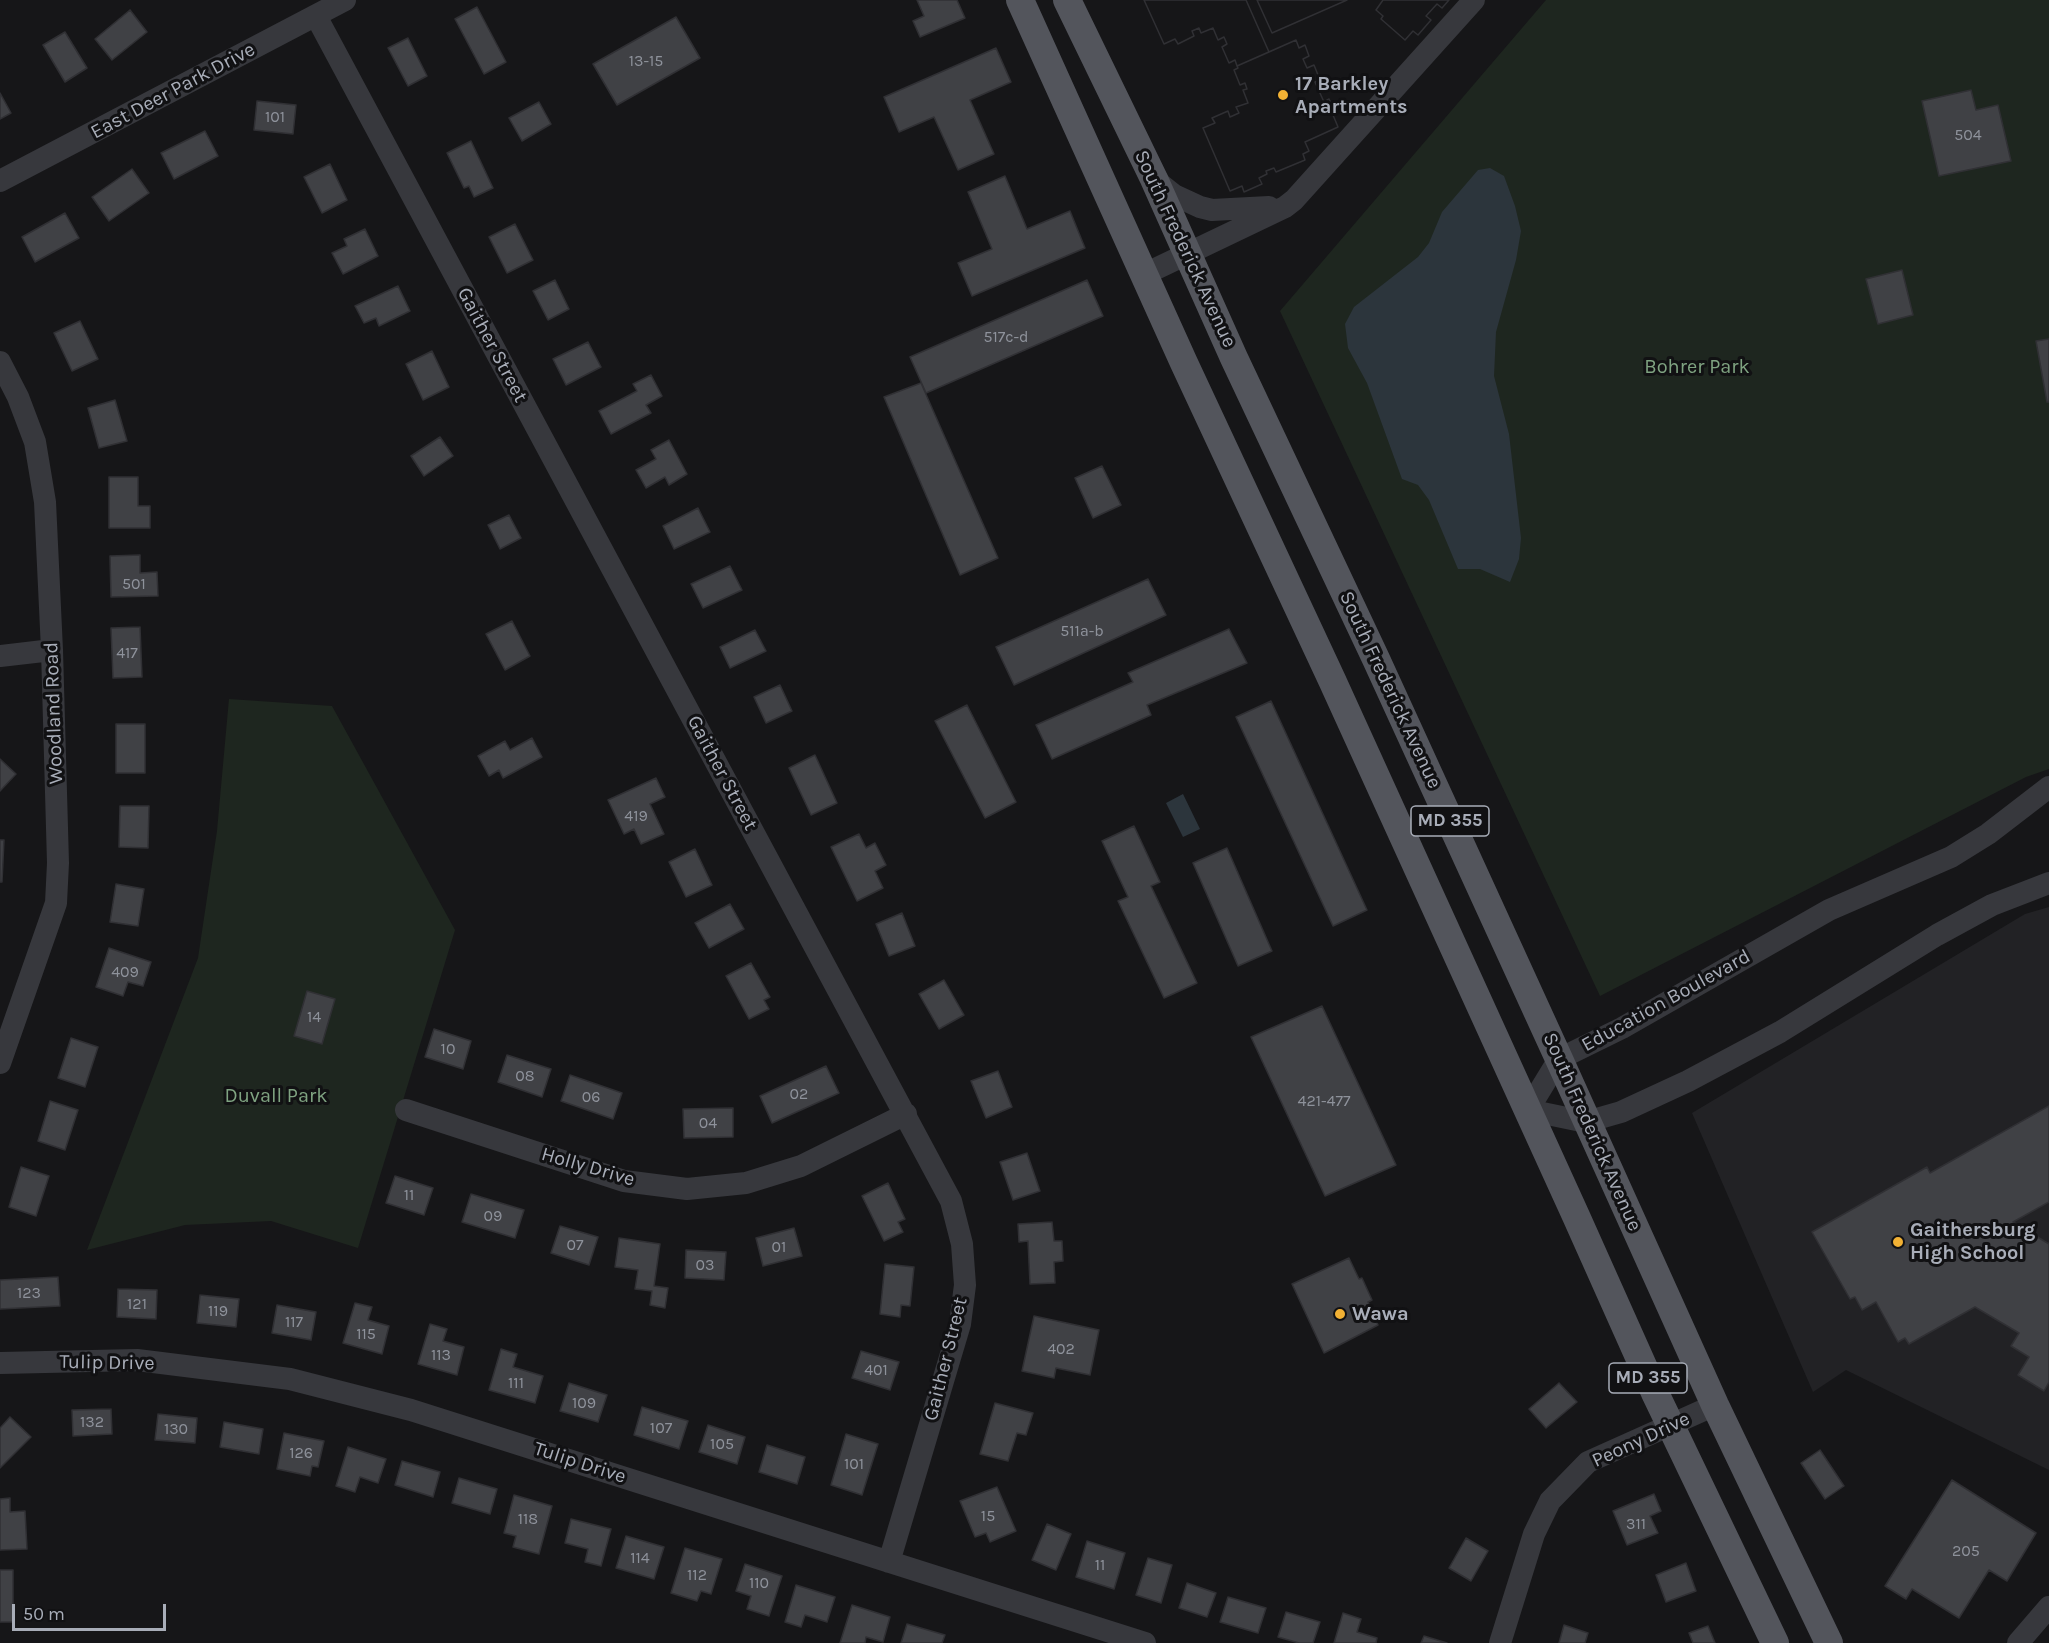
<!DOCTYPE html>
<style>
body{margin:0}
#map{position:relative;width:2049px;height:1643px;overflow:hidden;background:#161618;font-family:Karla,sans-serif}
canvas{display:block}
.scale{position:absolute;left:12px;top:1604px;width:154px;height:27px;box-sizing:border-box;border:3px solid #a8adb8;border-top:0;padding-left:8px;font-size:18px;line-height:21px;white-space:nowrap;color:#a8adb8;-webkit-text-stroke:4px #111113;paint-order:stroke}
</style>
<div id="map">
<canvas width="2049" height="1643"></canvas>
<div class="scale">50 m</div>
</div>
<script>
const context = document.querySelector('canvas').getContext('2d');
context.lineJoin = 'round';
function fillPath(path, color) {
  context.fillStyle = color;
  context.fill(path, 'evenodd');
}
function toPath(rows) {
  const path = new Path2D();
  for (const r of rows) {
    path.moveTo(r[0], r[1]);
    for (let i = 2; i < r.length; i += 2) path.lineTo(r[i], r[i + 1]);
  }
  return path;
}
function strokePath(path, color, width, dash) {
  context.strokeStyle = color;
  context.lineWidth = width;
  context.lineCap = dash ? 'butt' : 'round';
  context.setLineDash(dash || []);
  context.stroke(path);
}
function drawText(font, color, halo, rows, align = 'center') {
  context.font = font + ' Karla,sans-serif';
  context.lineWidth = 6;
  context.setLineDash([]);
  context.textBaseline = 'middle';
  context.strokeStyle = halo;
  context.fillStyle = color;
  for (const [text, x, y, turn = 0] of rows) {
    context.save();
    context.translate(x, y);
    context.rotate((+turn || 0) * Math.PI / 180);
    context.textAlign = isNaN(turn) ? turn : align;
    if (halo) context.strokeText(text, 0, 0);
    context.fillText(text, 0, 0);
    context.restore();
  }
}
const built = toPath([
 [2049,907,2049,1470,1846,1370,1813,1392,1692,1113,2025,914]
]);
const green = toPath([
 [1546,0,2049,0,2049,769,2026,777,1600,996,1280,311],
 [229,699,332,706,455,930,358,1248,271,1221,185,1225,87,1250,198,958,217,831]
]);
const water = toPath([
 [1490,168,1504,176,1515,206,1521,231,1516,260,1496,332,1494,376,1509,434,1521,538,1519,559,1510,582,1480,569,1458,569,1429,500,1418,485,1402,479,1367,383,1348,348,1345,324,1354,307,1418,257,1429,243,1442,212,1478,170],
 [1183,794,1200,829,1183,837,1166,803]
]);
const building = toPath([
 [917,0,957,0,965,18,920,37,913,21,924,16,917,0],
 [1144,0,1246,0,1269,52,1296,40,1299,48,1305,45,1309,56,1303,59,1307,68,1314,65,1320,80,1315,82,1324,102,1329,99,1336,114,1333,115,1338,127,1305,142,1309,151,1303,154,1305,160,1276,172,1274,168,1266,171,1267,174,1259,178,1262,184,1244,192,1242,186,1230,191,1203,128,1215,123,1212,118,1228,111,1230,117,1239,113,1236,107,1248,103,1243,90,1247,89,1245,83,1240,85,1234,70,1238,68,1237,66,1235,60,1229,63,1222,47,1227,44,1224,37,1218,40,1213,28,1201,33,1199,28,1192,31,1194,36,1178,44,1175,39,1164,44,1144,0],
 [1144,0,1246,0,1269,52,1237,66,1235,60,1229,63,1222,47,1227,44,1224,37,1218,40,1213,28,1201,33,1199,28,1192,31,1194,36,1178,44,1175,39,1164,44,1144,0],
 [1257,0,1347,0,1272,33,1257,0],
 [1257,0,1347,0,1272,33,1257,0],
 [1383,0,1449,0,1442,8,1437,4,1426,16,1431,20,1418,35,1413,31,1405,40,1381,19,1383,16,1376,10,1383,0],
 [1383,0,1449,0,1442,8,1437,4,1426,16,1431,20,1418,35,1413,31,1405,40,1381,19,1383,16,1376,10,1383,0],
 [477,7,506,62,484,74,455,19,477,7],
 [130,10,147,32,112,60,95,39,130,10],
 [676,17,700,58,617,105,593,64,676,17],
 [65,32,87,68,65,82,43,45,65,32],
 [408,38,427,76,408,86,388,48,408,38],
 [1296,40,1299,48,1305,45,1309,56,1303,59,1307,68,1314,65,1320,80,1315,82,1324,102,1329,99,1336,114,1333,115,1338,127,1305,142,1309,151,1303,154,1305,160,1276,172,1274,168,1266,171,1267,174,1259,178,1262,184,1244,192,1242,186,1230,191,1203,128,1215,123,1212,118,1228,111,1230,117,1239,113,1236,107,1248,103,1243,90,1247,89,1245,83,1240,85,1234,70,1238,68,1237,66,1296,40],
 [996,48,1011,82,970,100,994,154,958,170,934,117,899,132,884,97,996,48],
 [1971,90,1976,110,1998,105,2011,161,1939,176,1922,101,1971,90],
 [0,93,11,113,0,119,0,93],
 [257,101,296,105,293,134,254,130,257,101],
 [539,102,551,124,522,141,509,118,539,102],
 [205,131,218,156,174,179,161,153,205,131],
 [471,141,493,188,474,197,469,186,464,188,447,153,471,141],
 [330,164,347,200,322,213,304,177,330,164],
 [132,169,149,193,109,221,92,197,132,169],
 [1005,176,1027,229,1070,211,1085,248,972,296,958,263,992,249,968,192,1005,176],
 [65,213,79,238,35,262,22,237,65,213],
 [515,224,533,260,507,273,489,237,515,224],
 [365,229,378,256,343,274,332,253,347,246,344,239,365,229],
 [1902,270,1913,315,1878,324,1866,279,1902,270],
 [555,280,569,309,548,320,533,291,555,280],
 [1087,280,1103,316,926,393,910,357,1087,280],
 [398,286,410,311,379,326,376,318,364,323,355,306,398,286],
 [80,321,98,359,72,371,54,333,80,321],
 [2049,339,2049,402,2047,402,2036,341,2049,339],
 [588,342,601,367,566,385,553,359,588,342],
 [432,351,449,387,423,400,406,364,432,351],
 [651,375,662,396,646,405,651,413,611,434,599,411,637,391,633,384,651,375],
 [921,383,998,558,960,575,884,397,921,383],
 [115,400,127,441,99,448,88,408,115,400],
 [440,437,453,456,424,476,411,456,440,437],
 [669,440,687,474,669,485,665,477,646,488,636,470,656,459,651,450,669,440],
 [1102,466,1121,505,1093,518,1075,478,1102,466],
 [109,477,138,477,138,506,150,506,150,528,109,528,109,477],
 [698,508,710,532,674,549,663,526,698,508],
 [509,515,521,538,500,549,488,525,509,515],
 [140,555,140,573,157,572,158,596,111,597,110,556,140,555],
 [730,566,742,590,703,608,691,584,730,566],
 [1148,579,1166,615,1014,685,996,647,1148,579],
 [512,621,530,656,505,670,486,634,512,621],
 [140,627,142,677,113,678,111,628,140,627],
 [1229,629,1247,663,1147,705,1151,715,1052,759,1036,725,1133,682,1128,673,1229,629],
 [755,630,766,651,730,668,720,647,755,630],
 [780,685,792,711,766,723,754,697,780,685],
 [1271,701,1367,910,1333,926,1236,717,1271,701],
 [967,705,1016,802,985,818,935,721,967,705],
 [116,724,145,724,145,773,116,773,116,724],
 [532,738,542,757,503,778,499,770,489,776,478,756,505,741,510,750,532,738],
 [815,755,837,803,811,815,789,768,815,755],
 [0,759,16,774,0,791,0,759],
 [656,778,665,797,650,804,664,834,641,844,634,829,624,834,608,800,656,778],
 [120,806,149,806,148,848,119,847,120,806],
 [1134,826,1160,882,1151,886,1197,983,1164,998,1118,901,1128,897,1102,841,1134,826],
 [859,834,866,848,875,843,886,865,875,871,883,888,857,901,831,847,859,834],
 [0,840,4,840,2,882,0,882,0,840],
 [1227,848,1272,951,1238,966,1193,863,1227,848],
 [695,849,712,885,686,897,669,862,695,849],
 [116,884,144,889,138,926,110,922,116,884],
 [730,904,744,929,709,948,695,923,730,904],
 [902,913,915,946,889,956,876,924,902,913],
 [109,948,151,962,143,986,128,982,123,996,96,987,109,948],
 [751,963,770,997,764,1000,769,1009,749,1019,726,976,751,963],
 [944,980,964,1015,939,1029,919,994,944,980],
 [307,991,335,999,322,1044,294,1036,307,991],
 [1322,1006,1396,1165,1325,1196,1251,1037,1322,1006],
 [434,1029,471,1041,463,1069,425,1057,434,1029],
 [71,1038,98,1047,85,1087,58,1078,71,1038],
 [507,1055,551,1069,542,1097,498,1082,507,1055],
 [826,1066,839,1093,772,1123,760,1096,826,1066],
 [998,1071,1012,1107,986,1118,971,1081,998,1071],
 [570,1075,622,1093,613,1119,561,1101,570,1075],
 [50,1101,78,1110,65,1150,38,1141,50,1101],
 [2049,1106,2049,1202,2013,1222,2049,1244,2049,1382,2044,1391,2018,1375,2029,1357,2011,1346,2019,1333,1975,1307,1909,1344,1905,1338,1898,1342,1876,1302,1862,1310,1855,1297,1850,1299,1812,1232,1927,1167,1930,1173,2049,1106],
 [733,1108,733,1137,684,1138,683,1109,733,1108],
 [1027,1153,1040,1191,1013,1200,1000,1162,1027,1153],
 [21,1167,49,1176,36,1216,9,1207,21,1167],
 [395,1176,433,1188,424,1215,386,1203,395,1176],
 [888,1183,905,1219,898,1222,903,1232,884,1241,862,1196,888,1183],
 [471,1194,524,1210,515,1238,462,1222,471,1194],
 [1052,1222,1054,1241,1062,1241,1063,1261,1054,1262,1055,1283,1030,1284,1028,1241,1019,1242,1018,1224,1052,1222],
 [560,1226,598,1237,589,1265,551,1253,560,1226],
 [794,1228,802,1256,763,1266,756,1238,794,1228],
 [619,1238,660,1244,654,1286,668,1288,665,1308,650,1305,652,1291,635,1289,638,1270,615,1267,619,1238],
 [686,1250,726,1252,724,1280,685,1278,686,1250],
 [1349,1258,1359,1279,1362,1278,1372,1300,1368,1302,1378,1325,1324,1353,1292,1284,1349,1258],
 [885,1264,914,1267,910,1306,901,1305,900,1317,880,1314,885,1264],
 [58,1277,60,1306,0,1309,0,1280,58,1277],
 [118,1289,157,1290,156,1319,117,1317,118,1289],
 [200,1295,239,1299,236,1327,197,1323,200,1295],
 [355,1303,372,1307,368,1320,389,1326,382,1354,343,1343,355,1303],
 [277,1305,316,1312,311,1340,272,1333,277,1305],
 [1034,1316,1099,1330,1090,1375,1056,1368,1054,1378,1022,1371,1034,1316],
 [430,1324,447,1329,443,1341,464,1347,457,1375,418,1364,430,1324],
 [501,1349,517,1354,513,1367,543,1376,535,1403,489,1390,501,1349],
 [861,1351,899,1362,890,1390,852,1378,861,1351],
 [569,1383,607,1395,598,1422,560,1411,569,1383],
 [1559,1383,1577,1402,1546,1428,1529,1409,1559,1383],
 [995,1403,1033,1413,1026,1435,1017,1433,1008,1461,980,1454,995,1403],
 [642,1407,688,1421,679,1449,634,1435,642,1407],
 [111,1409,112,1434,73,1436,72,1410,111,1409],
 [158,1414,197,1418,195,1443,155,1440,158,1414],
 [10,1417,31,1437,0,1468,0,1428,10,1417],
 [224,1422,263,1429,259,1454,220,1447,224,1422],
 [708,1425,745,1437,737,1464,699,1452,708,1425],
 [284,1433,324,1441,318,1467,312,1466,310,1476,277,1469,284,1433],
 [846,1434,878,1444,862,1495,831,1485,846,1434],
 [767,1445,805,1457,797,1484,759,1472,767,1445],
 [348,1447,386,1459,378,1483,360,1477,355,1492,336,1486,348,1447],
 [1820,1450,1844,1486,1825,1499,1801,1463,1820,1450],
 [402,1461,440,1472,433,1497,395,1485,402,1461],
 [459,1478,497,1489,490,1514,452,1503,459,1478],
 [1952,1480,2036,1533,2007,1581,1989,1570,1959,1618,1912,1589,1906,1599,1885,1586,1952,1480],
 [997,1487,1016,1531,990,1542,986,1533,975,1537,960,1501,997,1487],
 [1654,1494,1661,1511,1650,1516,1658,1533,1627,1545,1613,1511,1654,1494],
 [514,1495,552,1506,539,1554,513,1547,516,1536,504,1533,514,1495],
 [10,1498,10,1512,25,1511,27,1549,0,1550,0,1499,10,1498],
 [571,1519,611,1529,601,1566,585,1562,588,1549,565,1543,571,1519],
 [1047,1524,1071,1534,1056,1570,1032,1560,1047,1524],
 [626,1536,664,1547,654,1579,616,1568,626,1536],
 [1466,1538,1488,1551,1471,1581,1449,1568,1466,1538],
 [1087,1541,1125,1553,1114,1589,1076,1577,1087,1541],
 [685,1548,722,1559,711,1594,701,1591,697,1601,671,1593,685,1548],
 [1148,1558,1172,1565,1161,1603,1136,1595,1148,1558],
 [1686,1563,1696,1591,1666,1602,1656,1575,1686,1563],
 [745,1564,782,1576,769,1616,747,1609,751,1596,736,1591,745,1564],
 [0,1570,13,1570,13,1622,0,1622,0,1570],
 [1187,1583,1216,1593,1207,1617,1179,1608,1187,1583],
 [796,1585,835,1597,827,1622,805,1615,801,1627,785,1622,796,1585],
 [1228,1597,1266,1608,1258,1633,1220,1622,1228,1597],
 [852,1605,890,1617,883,1642,866,1637,865,1643,840,1643,852,1605],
 [1286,1612,1320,1622,1313,1643,1299,1643,1278,1637,1286,1612],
 [1343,1613,1361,1619,1357,1632,1377,1638,1376,1643,1334,1643,1343,1613],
 [907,1624,945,1635,942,1643,901,1643,907,1624],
 [1564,1625,1588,1633,1585,1643,1559,1643,1564,1625],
 [1708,1626,1715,1643,1693,1643,1689,1633,1708,1626],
 [1424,1636,1447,1643,1421,1643,1424,1636]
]);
const minor = toPath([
 [316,16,951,1201,962,1244,965,1285,960,1324,889,1562],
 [1155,180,1174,195,1200,207,1212,210,1269,207],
 [0,181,345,0],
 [1145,274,1285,207,1294,200,1474,0],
 [0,362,18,397,35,442,45,502,52,650,58,863,56,903,0,1063],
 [0,656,52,650],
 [2049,787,1988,834,1951,857,1829,910,1622,1028,1559,1059,1528,1110,1586,1122,1621,1112,1688,1081,1780,1032,1937,935,1992,905,2049,883],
 [406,1110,624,1181,687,1189,746,1183,801,1166,906,1114],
 [0,1363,137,1360,290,1379,411,1410,1145,1643],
 [1500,1643,1534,1534,1550,1501,1588,1462,1715,1405],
 [2018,1643,2049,1607]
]);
const major = toPath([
 [1020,0,1184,363,1332,680,1576,1216,1656,1395,1775,1643],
 [1067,0,1154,179,1234,358,1376,659,1559,1059,1715,1405,1829,1643]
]);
const markers = [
 [1283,95,6,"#f2b134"],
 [1898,1242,6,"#f2b134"],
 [1340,1314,6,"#f2b134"]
];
const numberNames = [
 ["13-15",646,61],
 ["101",275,117],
 ["504",1968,135],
 ["517c-d",1006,337],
 ["501",134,584],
 ["511a-b",1082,631],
 ["417",127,653],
 ["419",636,816],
 ["409",125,972],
 ["14",314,1017],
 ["10",448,1049],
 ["08",525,1076],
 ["02",799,1094],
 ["06",591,1097],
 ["421-477",1324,1101],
 ["04",708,1123],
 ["11",409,1195],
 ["09",493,1216],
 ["07",575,1245],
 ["01",779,1247],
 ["03",705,1265],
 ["123",29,1293],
 ["121",137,1304],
 ["119",218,1311],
 ["117",294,1322],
 ["115",366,1334],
 ["402",1061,1349],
 ["113",441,1355],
 ["401",876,1370],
 ["111",516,1383],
 ["109",584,1403],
 ["132",92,1422],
 ["107",661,1428],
 ["130",176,1429],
 ["105",722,1444],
 ["126",301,1453],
 ["101",854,1464],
 ["15",988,1516],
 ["118",528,1519],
 ["311",1636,1524],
 ["205",1966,1551],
 ["114",640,1558],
 ["11",1100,1565],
 ["112",697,1575],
 ["110",759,1583]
];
const shields = [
 [1450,821,78],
 [1648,1378,78]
];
const shieldNames = [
 ["MD 355",1450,821],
 ["MD 355",1648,1378]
];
const poiNames = [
 ["17 Barkley",1295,84],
 ["Apartments",1295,107],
 ["Gaithersburg",1910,1230],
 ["High School",1910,1253],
 ["Wawa",1352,1314]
];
const streetNames = [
 ["East Deer Park Drive",173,91,-28],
 ["South Frederick Avenue",1185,249,65],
 ["Gaither Street",492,345,62],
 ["South Frederick Avenue",1390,690,65],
 ["Woodland Road",54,713,-92],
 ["Gaither Street",722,773,62],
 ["Education Boulevard",1666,1001,-29],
 ["South Frederick Avenue",1592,1132,66],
 ["Holly Drive",588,1167,16],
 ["Gaither Street",946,1359,-76],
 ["Tulip Drive",107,1363,1],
 ["Peony Drive",1641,1440,-25],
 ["Tulip Drive",580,1463,18]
];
const parkNames = [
 ["Bohrer Park",1697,367],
 ["Duvall Park",276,1096]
];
fillPath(built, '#222225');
fillPath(green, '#1e261f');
fillPath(water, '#2c353c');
fillPath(building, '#404145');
strokePath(building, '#303034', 1.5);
strokePath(minor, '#37383d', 22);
strokePath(major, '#53555c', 28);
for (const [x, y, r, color] of markers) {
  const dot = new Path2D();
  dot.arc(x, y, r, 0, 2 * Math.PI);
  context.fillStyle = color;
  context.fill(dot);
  strokePath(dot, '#111113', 2);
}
drawText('16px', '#8e929b', null, numberNames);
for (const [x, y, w] of shields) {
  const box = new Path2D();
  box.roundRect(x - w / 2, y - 15, w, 30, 4.5);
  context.fillStyle = '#111113';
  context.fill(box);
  strokePath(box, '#a8adb8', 1.5);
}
drawText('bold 18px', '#a8adb8', null, shieldNames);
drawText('bold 20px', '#a8adb8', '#111113', poiNames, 'left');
drawText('20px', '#a8adb8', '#111113', streetNames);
drawText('20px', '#7fa381', '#111113', parkNames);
</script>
